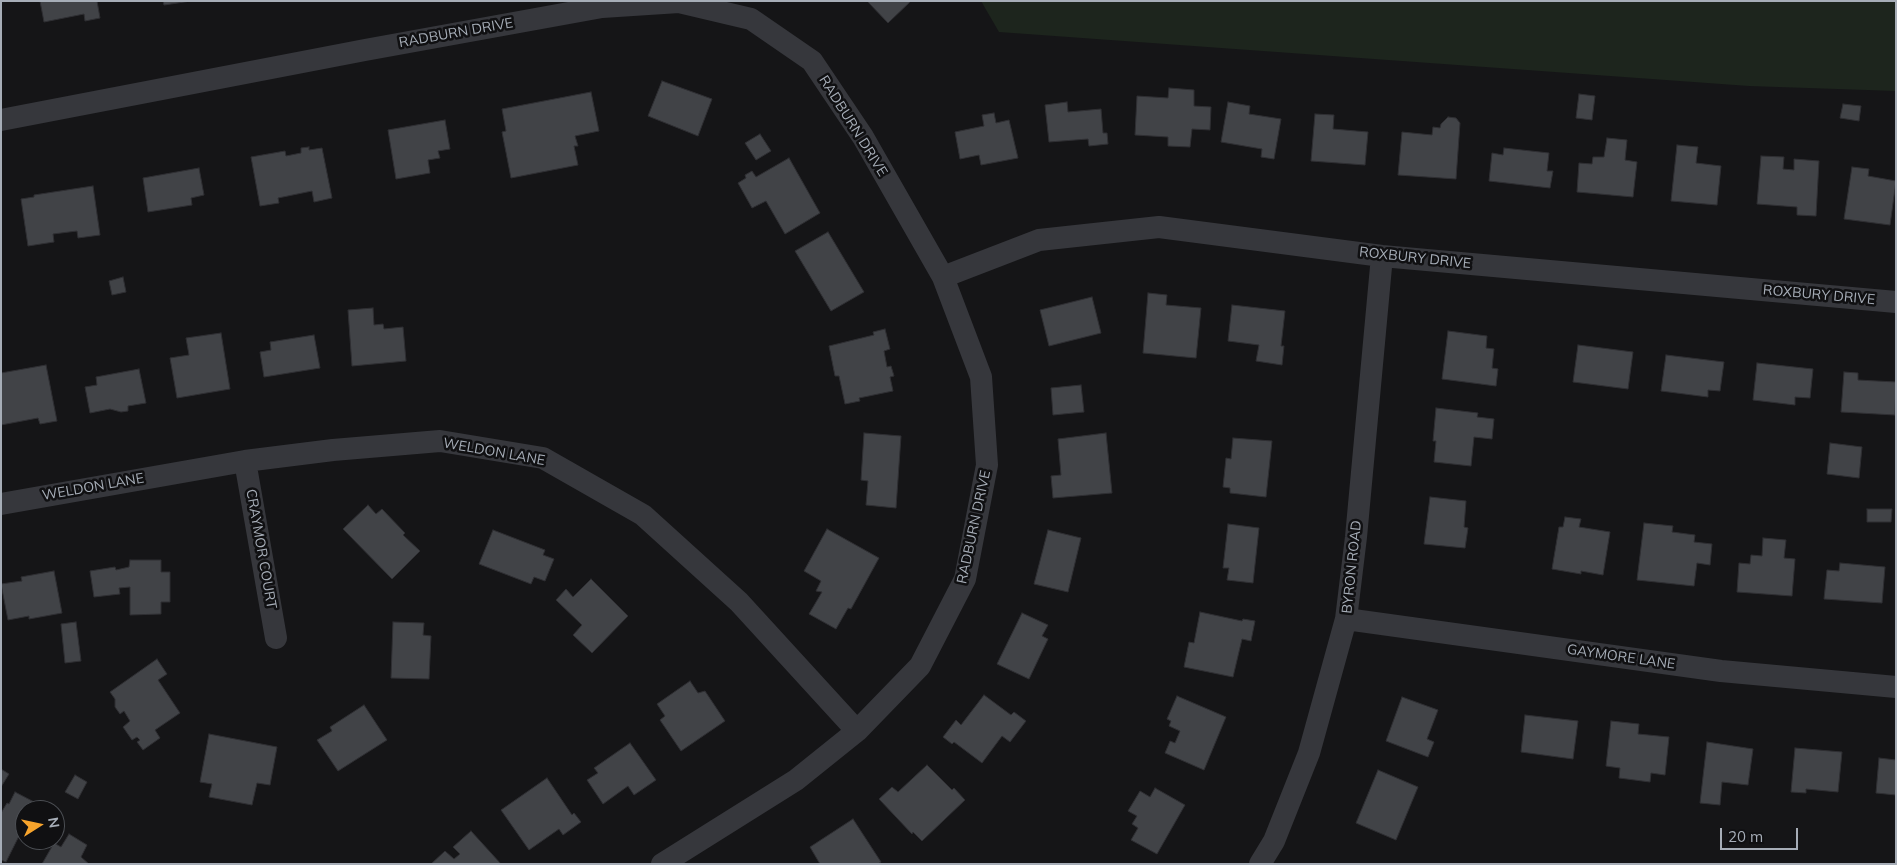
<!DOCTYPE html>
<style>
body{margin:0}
#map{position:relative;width:1897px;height:865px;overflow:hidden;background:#151517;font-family:Mulish,sans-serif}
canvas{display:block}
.frame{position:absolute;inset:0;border:2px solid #a6adb7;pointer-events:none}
.north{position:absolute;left:15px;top:800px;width:50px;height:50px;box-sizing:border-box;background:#101012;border:1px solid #4c4f54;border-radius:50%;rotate:80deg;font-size:14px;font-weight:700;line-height:20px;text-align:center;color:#a6adb7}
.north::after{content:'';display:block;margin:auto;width:18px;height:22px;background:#f7a42c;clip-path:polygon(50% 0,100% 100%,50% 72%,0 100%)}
.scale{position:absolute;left:1720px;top:828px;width:78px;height:22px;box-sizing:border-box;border:2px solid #a6adb7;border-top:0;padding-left:6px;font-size:15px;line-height:18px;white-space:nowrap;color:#a6adb7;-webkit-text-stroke:4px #101012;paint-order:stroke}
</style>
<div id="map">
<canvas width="1897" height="865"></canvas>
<div class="frame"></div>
<div class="north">N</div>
<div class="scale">20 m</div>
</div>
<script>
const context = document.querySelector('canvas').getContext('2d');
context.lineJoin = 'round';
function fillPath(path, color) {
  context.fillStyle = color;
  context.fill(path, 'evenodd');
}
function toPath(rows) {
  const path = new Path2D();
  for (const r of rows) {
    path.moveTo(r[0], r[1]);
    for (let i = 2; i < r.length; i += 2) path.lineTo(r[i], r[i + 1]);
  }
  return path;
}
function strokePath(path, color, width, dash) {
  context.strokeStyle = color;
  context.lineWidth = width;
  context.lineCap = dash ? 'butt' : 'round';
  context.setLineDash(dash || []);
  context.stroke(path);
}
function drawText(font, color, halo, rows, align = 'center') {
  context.font = font + ' Mulish,sans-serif';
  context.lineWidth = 5;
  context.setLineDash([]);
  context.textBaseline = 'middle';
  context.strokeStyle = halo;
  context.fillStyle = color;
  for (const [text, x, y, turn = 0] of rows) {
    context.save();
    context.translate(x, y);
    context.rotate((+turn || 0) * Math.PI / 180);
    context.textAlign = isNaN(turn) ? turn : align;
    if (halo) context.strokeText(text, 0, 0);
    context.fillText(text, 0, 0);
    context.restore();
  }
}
const green = toPath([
 [981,1,1896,1,1896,91,1749,86,999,32]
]);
const building = toPath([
 [40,1,97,1,100,18,85,21,84,14,44,22,40,1],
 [163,1,191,1,164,5,163,1],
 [867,1,911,1,888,23,867,1],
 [662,81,712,99,698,136,648,116,662,81],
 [1169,88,1194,90,1194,106,1211,107,1210,130,1192,129,1190,147,1168,146,1168,137,1135,135,1137,96,1168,98,1169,88],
 [591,92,599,131,575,136,578,146,574,146,578,165,511,178,502,132,506,131,502,109,591,92],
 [1579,94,1595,96,1592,120,1576,118,1579,94],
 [1067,102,1068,112,1101,109,1103,133,1107,133,1108,144,1089,146,1088,139,1049,142,1045,105,1067,102],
 [1228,102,1250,106,1249,114,1281,119,1274,159,1261,157,1262,149,1221,142,1228,102],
 [1843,104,1861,106,1859,121,1840,118,1843,104],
 [994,113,996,123,1009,120,1018,158,981,165,979,155,960,159,955,132,984,126,982,115,994,113],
 [1315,114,1334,115,1333,129,1368,132,1365,165,1311,161,1315,114],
 [1448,117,1456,118,1460,123,1456,179,1398,175,1402,132,1432,135,1433,127,1440,128,1441,124,1448,117],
 [445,120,450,149,438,151,440,158,428,160,430,173,396,179,388,130,445,120],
 [760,134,771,151,756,160,745,143,760,134],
 [1607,138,1627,140,1625,160,1637,162,1633,197,1577,192,1579,163,1592,164,1593,157,1604,157,1607,138],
 [1677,145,1698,147,1696,163,1721,166,1717,205,1671,201,1677,145],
 [309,147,309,150,322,148,332,198,314,202,312,191,278,198,279,203,260,206,251,157,285,151,286,156,301,153,301,148,309,147],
 [1504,148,1549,153,1547,171,1553,171,1550,188,1489,181,1492,153,1503,155,1504,148],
 [1761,156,1784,157,1783,169,1794,170,1794,159,1819,161,1816,216,1797,215,1797,207,1757,204,1761,156],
 [789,158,820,213,785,234,766,201,752,208,738,183,746,178,745,175,752,171,756,177,789,158],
 [1852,167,1869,169,1868,176,1896,181,1890,225,1844,219,1852,167],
 [199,168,204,195,191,198,192,205,148,212,143,178,199,168],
 [93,186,100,235,78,238,77,231,53,234,54,242,28,246,21,199,34,197,34,195,93,186],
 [828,232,864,292,831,311,795,251,828,232],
 [123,277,126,292,112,295,109,281,123,277],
 [1148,293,1167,295,1166,305,1201,308,1196,358,1143,353,1148,293],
 [1092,297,1101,333,1049,346,1040,310,1092,297],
 [1232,305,1285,311,1281,346,1284,346,1282,365,1256,361,1259,345,1228,341,1232,305],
 [373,308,374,325,383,324,384,329,403,327,406,361,352,366,348,310,373,308],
 [885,329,890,349,884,351,887,367,891,366,894,376,890,377,893,391,859,398,860,401,845,404,839,376,835,376,829,346,874,335,873,332,885,329],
 [1448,331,1487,336,1486,348,1494,349,1492,368,1498,369,1496,386,1442,379,1448,331],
 [221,333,230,389,177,398,170,358,189,355,186,338,221,333],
 [314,335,320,368,264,377,260,352,271,350,270,342,314,335],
 [1578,345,1633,352,1628,389,1573,382,1578,345],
 [1666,355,1724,362,1720,391,1708,390,1708,397,1661,391,1666,355],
 [1757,363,1813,369,1810,398,1795,397,1795,405,1753,400,1757,363],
 [46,365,57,421,40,424,38,418,1,425,1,373,46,365],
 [139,369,146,403,128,406,128,411,121,412,110,409,90,413,85,387,97,385,96,377,139,369],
 [1844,372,1858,373,1858,380,1896,382,1895,415,1841,412,1844,372],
 [1081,385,1084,412,1053,415,1051,388,1081,385],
 [1436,408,1478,413,1477,417,1494,419,1492,439,1474,437,1471,466,1434,462,1436,441,1433,441,1436,408],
 [864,433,901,436,896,508,866,505,868,481,861,480,864,433],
 [1106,433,1112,493,1053,498,1051,476,1061,475,1058,439,1106,433],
 [1233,438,1272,441,1266,497,1230,493,1230,488,1223,487,1226,458,1231,459,1233,438],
 [1830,443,1862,447,1859,478,1827,474,1830,443],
 [1430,497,1466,501,1464,527,1468,528,1465,548,1424,544,1430,497],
 [368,505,376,514,382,509,405,533,403,535,420,551,392,579,343,529,368,505],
 [1867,509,1892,509,1891,522,1867,522,1867,509],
 [1565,517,1581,519,1579,527,1610,532,1603,575,1581,571,1581,574,1552,569,1559,527,1563,527,1565,517],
 [1644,523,1673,526,1672,532,1695,535,1694,542,1712,544,1710,565,1697,563,1694,586,1637,580,1644,523],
 [1228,524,1259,528,1253,583,1227,580,1229,568,1223,568,1228,524],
 [827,529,879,558,851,609,848,608,836,629,809,614,822,592,816,591,821,581,804,571,827,529],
 [493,530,545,550,543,555,554,559,545,581,534,577,531,584,479,564,493,530],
 [1048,530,1081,538,1068,592,1034,584,1048,530],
 [1763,538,1786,540,1784,558,1795,559,1792,596,1737,592,1739,563,1750,564,1751,555,1762,556,1763,538],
 [130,560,161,560,161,572,170,572,170,602,161,602,161,614,130,615,130,587,119,588,120,594,94,597,90,571,115,567,116,570,129,567,130,560],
 [1840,563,1885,567,1882,603,1824,599,1827,570,1839,571,1840,563],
 [54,571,62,613,29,619,29,616,8,620,1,584,22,581,21,577,54,571],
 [591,579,628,616,592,653,573,635,582,625,556,600,566,589,573,597,591,579],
 [1200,612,1242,621,1243,619,1255,621,1251,641,1242,639,1233,677,1184,667,1189,642,1194,643,1200,612],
 [1022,613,1048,625,1042,636,1048,639,1029,679,997,664,1022,613],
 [76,622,81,661,65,663,61,624,76,622],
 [393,622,424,623,423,635,431,636,429,679,391,678,393,622],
 [157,659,167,674,158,680,180,713,155,730,160,738,143,750,137,742,140,740,137,737,132,740,123,727,130,721,124,711,120,714,115,707,115,699,110,692,157,659],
 [690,681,698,693,705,691,725,721,681,751,660,720,665,716,657,704,690,681],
 [984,695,1011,715,1014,712,1026,721,1010,742,1002,736,982,763,954,742,952,744,943,737,956,720,961,725,984,695],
 [1177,696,1226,717,1204,770,1165,753,1170,741,1175,743,1180,731,1169,726,1171,721,1167,719,1177,696],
 [1402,697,1438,710,1427,739,1434,742,1428,757,1386,741,1402,697],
 [364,705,387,740,338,771,317,740,332,731,330,727,364,705],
 [1525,715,1578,721,1573,759,1521,752,1525,715],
 [1611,721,1639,724,1638,734,1669,737,1665,775,1651,773,1650,782,1619,778,1620,768,1606,766,1611,721],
 [209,734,277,747,270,785,257,783,252,805,209,797,212,784,200,782,209,734],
 [1707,742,1753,749,1748,785,1722,782,1720,805,1700,803,1707,742],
 [630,743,656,780,634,795,628,786,603,804,587,780,598,773,594,768,630,743],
 [1795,748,1842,752,1838,792,1806,789,1806,793,1791,792,1795,748],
 [1879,758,1896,760,1896,795,1876,793,1879,758],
 [927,765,952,790,954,788,965,800,922,841,913,832,912,834,879,799,892,787,898,792,927,765],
 [1,769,9,774,1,787,1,769],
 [1378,770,1418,787,1396,840,1356,823,1378,770],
 [75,775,87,782,78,799,65,792,75,775],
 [547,778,572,815,574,813,581,822,563,835,559,829,529,850,501,810,547,778],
 [1155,788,1185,805,1157,854,1131,840,1138,828,1132,824,1137,816,1128,811,1140,791,1150,797,1155,788],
 [15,792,36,803,32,810,25,810,25,824,6,862,1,860,1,813,7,803,9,804,15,792],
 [853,819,881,862,878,864,820,864,810,847,853,819],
 [471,831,501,864,431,864,445,851,454,859,460,854,453,847,471,831],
 [69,834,87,845,81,857,89,864,42,864,54,843,61,847,69,834]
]);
const street = toPath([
 [1,120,365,50,602,7,679,2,751,19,812,61,863,137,943,277,981,377,987,465,965,579,920,666,857,731,796,780,662,864],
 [943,277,1039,240,1159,227,1382,256,1896,302],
 [245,461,276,638],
 [1,504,245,461,333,450,440,441,543,458,643,515,739,602,857,731],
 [1346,619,1721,671,1896,687],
 [1260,864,1274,841,1309,753,1346,619,1356,537,1382,256]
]);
const streetNames = [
 ["RADBURN DRIVE",456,33,-10],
 ["RADBURN DRIVE",853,126,58],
 ["ROXBURY DRIVE",1415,258,6],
 ["ROXBURY DRIVE",1819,295,5],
 ["WELDON LANE",494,452,10],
 ["WELDON LANE",93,487,-10],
 ["RADBURN DRIVE",974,527,-78],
 ["CRAYMOR COURT",261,549,80],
 ["BYRON ROAD",1352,567,-84],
 ["GAYMORE LANE",1621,657,8]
];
fillPath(green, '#1d251d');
fillPath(building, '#414347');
strokePath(building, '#2f2f33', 1);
strokePath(street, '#36373c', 22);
drawText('14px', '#a6adb7', '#101012', streetNames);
</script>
